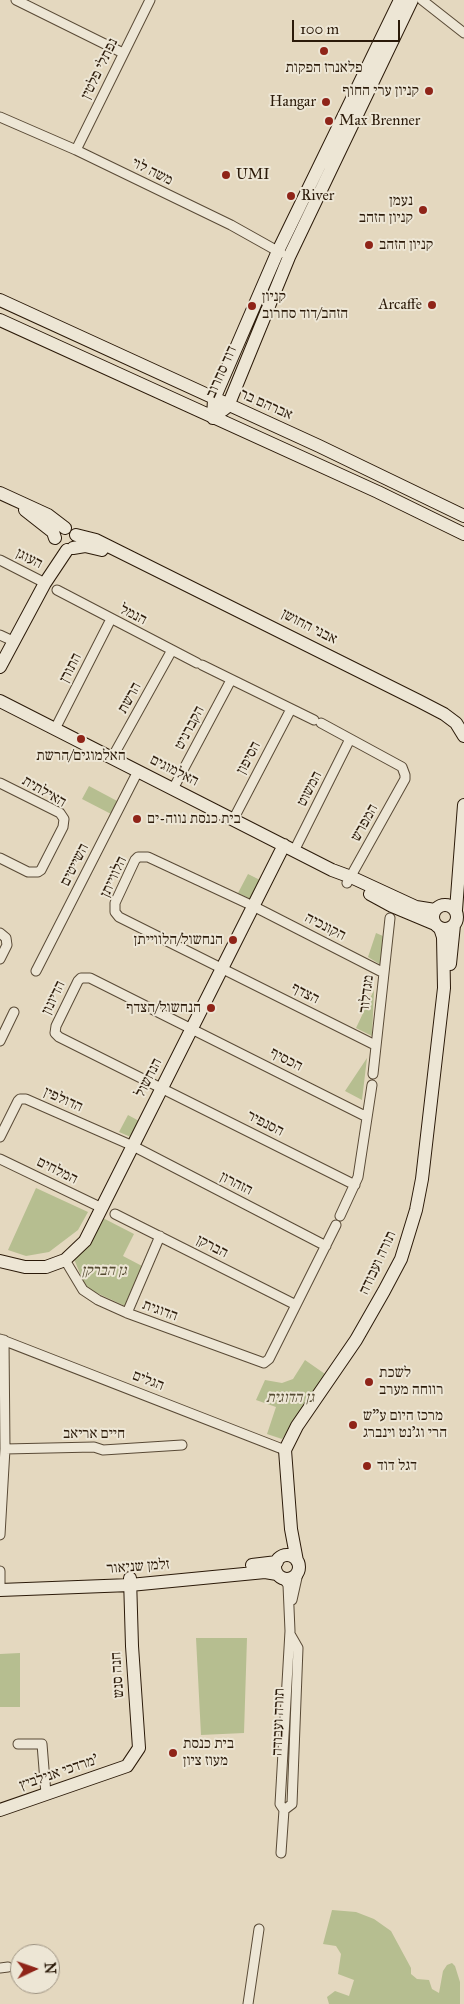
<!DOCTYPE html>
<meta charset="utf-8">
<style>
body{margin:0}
#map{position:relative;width:464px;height:2004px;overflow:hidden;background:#e4d8bf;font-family:"IM FELL Great Primer",serif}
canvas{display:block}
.north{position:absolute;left:10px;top:1944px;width:50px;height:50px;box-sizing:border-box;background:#ede6d5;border:1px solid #9f9483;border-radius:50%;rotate:87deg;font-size:14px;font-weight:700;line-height:20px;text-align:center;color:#2b1a09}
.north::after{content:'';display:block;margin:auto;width:18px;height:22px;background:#8f2418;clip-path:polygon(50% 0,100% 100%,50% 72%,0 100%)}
.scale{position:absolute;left:292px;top:20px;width:108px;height:22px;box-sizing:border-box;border:2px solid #2b1a09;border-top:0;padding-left:6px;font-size:15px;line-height:18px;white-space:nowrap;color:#2b1a09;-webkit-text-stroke:4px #ede6d5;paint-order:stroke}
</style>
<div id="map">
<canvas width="464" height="2004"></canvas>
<div class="north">N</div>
<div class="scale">100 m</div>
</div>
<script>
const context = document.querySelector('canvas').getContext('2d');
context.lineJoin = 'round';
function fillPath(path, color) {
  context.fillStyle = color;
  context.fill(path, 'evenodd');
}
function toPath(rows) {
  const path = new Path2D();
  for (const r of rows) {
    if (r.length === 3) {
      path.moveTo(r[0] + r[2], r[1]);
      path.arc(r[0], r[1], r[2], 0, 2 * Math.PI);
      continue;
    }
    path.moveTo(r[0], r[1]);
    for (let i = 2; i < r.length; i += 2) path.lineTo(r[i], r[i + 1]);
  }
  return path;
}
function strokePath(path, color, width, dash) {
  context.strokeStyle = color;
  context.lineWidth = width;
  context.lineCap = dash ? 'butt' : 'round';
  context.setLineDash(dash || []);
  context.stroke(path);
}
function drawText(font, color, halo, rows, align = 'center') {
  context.font = font + ' "IM FELL Great Primer","Frank Ruhl Libre",serif';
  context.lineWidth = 4;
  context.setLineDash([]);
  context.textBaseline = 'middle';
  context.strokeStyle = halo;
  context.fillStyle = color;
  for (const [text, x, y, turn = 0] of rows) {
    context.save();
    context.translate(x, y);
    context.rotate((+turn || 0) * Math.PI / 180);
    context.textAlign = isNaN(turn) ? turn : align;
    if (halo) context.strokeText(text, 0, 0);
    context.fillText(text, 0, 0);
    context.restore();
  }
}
const green = toPath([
 [89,786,119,802,113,815,82,799],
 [248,874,262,881,252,900,238,893],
 [376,933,383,936,381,965,368,957],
 [374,990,372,1036,356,1028],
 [367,1058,362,1100,345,1091],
 [128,1115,141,1122,133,1138,119,1132],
 [36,1188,88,1212,78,1230,49,1252,26,1256,8,1250],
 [101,1217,134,1234,123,1256,142,1266,125,1306,86,1288,74,1259],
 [305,1360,325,1374,282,1439,267,1434,276,1407,256,1400,265,1380,282,1383,293,1379],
 [196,1638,247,1638,244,1733,201,1735],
 [20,1653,20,1707,0,1707,0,1654],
 [332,1910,356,1912,374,1919,391,1931,411,1968,411,1974,417,1979,429,1980,432,1989,439,1993,443,1971,447,1965,452,1963,455,1966,460,1982,460,2004,329,2004,327,1997,335,1991,349,1996,354,1980,338,1974,341,1954,336,1946,323,1944]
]);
const street = toPath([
 [16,0,123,53],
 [422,0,464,33],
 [0,117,76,150,231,225,281,253],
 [76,150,150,0],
 [0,560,45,583],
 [57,590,197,663],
 [0,635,13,641],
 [202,665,314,720],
 [321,723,402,767,405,775,405,779,347,883],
 [55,729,111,619],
 [112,758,172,650],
 [0,783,60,813,64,819,63,827,41,870,38,872,28,872,0,858],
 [173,789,231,680],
 [233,820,291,709],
 [294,851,350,739],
 [0,933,6,938,7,945,0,959],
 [36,971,138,771],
 [0,1041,14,1012],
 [375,1045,119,917,115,912,115,903,135,860,138,857,148,857,253,906,384,973],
 [373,1074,390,918],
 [0,1137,18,1101,20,1099,26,1099,133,1146,326,1246],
 [0,1159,102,1208],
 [355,1185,59,1037,55,1033,56,1026,78,981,81,978,90,978,367,1117],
 [115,1214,296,1305],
 [340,1216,358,1177,372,1085],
 [65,1260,83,1290,98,1300,127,1313,264,1363,269,1359,336,1225],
 [127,1313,160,1236],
 [0,1339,285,1450],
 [5,1449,94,1447,103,1450,182,1445],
 [0,1535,5,1449,4,1340],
 [0,1571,0,1590],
 [292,1600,298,1573],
 [18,1744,42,1744,46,1794],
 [284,1810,292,1804,298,1648,290,1634],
 [281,1853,284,1810,280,1804,290,1631,288,1585,284,1579],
 [0,1968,8,1967],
 [248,2004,259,1929]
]);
const secondary = toPath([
 [0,300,319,446,464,516],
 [0,320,378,492,464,534],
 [223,410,228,406,289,257,412,0],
 [213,418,214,399,278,251,400,0],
 [0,493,48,515,65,528],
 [25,510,53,532,55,538],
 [76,535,96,540,419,701,444,714,456,723,464,736],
 [73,548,85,546,102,550],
 [0,667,45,583,67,550],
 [0,701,332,870,351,877,416,907,435,910],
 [370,894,392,906,435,924],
 [445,917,12],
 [456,910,464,805],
 [450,964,454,925],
 [0,1261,25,1267,46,1267,65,1260,85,1241,284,845],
 [287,1567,12],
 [297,1561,291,1529,285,1450,297,1426,356,1340,384,1291,401,1259,416,1210,422,1179,444,988,443,937,440,928],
 [252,1565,277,1562],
 [0,1590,130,1585,265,1572,277,1574],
 [0,1810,127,1766,139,1748,132,1646,130,1578]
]);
const markers = [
 [324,51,5,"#8f2418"],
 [429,91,5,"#8f2418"],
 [326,102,5,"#8f2418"],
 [329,121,5,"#8f2418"],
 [226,175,5,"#8f2418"],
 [291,196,5,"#8f2418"],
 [423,210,5,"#8f2418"],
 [369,245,5,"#8f2418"],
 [432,305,5,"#8f2418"],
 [252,306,5,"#8f2418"],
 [81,739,5,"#8f2418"],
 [137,819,5,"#8f2418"],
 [233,940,5,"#8f2418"],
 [211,1008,5,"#8f2418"],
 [369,1382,5,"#8f2418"],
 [353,1425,5,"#8f2418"],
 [367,1466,5,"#8f2418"],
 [173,1753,5,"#8f2418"]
];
const poiNames = [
 ["פלאנרז הפקות",324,68,"center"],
 ["קניון ערי החוף",419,91,"right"],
 ["Hangar",316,102,"right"],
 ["Max Brenner",339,121],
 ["UMI",236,175],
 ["River",301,196],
 ["נעמן",413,201,"right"],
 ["קניון הזהב",413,218,"right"],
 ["קניון הזהב",379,245],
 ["קניון",262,297],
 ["הזהב/דוד סחרוב",262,314],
 ["Arcaffe",422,305,"right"],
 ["האלמוגים/הרשת",81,756,"center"],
 ["בית כנסת נווה-ים",147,819],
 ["הנחשול/הלווייתן",223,940,"right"],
 ["הנחשול/הצדף",201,1008,"right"],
 ["לשכת",379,1373],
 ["רווחה מערב",379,1390],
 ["מרכז היום ע\"ש",363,1416],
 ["הרי וג'נט וינברג",363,1433],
 ["דגל דוד",377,1466],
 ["בית כנסת",183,1744],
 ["מעוז ציון",183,1761]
];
const streetNames = [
 ["נפתלי פלטין",100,69,-64],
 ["משה לוי",152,172,26],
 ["דוד סחרוב",222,372,-66],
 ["אברהם בר",266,405,24],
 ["העוגן",29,559,27],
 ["הנמל",133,615,27],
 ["אבני החושן",309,627,27],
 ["התורן",71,668,-63],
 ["הרשת",130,698,-61],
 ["הקברניט",190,728,-62],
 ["הסיפון",249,758,-62],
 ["האלמוגים",174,771,27],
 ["המשוט",310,789,-63],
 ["האילתית",44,792,30],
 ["המפרש",365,823,-61],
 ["השייטים",75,865,-63],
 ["הלווייתן",114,877,-65],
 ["הקונכיה",325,927,27],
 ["הצדף",305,994,27],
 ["מגדלור",367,994,-83],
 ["הדיונון",54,998,-64],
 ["הכסיף",286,1060,27],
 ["הנחשול",149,1078,-63],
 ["הדולפין",63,1100,24],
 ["הסנפיר",265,1124,27],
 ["המלחים",57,1171,26],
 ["הזהרון",236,1184,27],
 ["הברקן",212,1247,27],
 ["תורה ועבודה",378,1263,-65],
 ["הדוגית",160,1311,20],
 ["הגלים",148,1381,21],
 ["חיים אריאב",94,1434],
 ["זלמן שניאור",138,1567,-4],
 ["חנה סנש",118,1675,-94],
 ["תורה ועבודה",279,1722,-88],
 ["מרדכי אנילביץ'",59,1773,-19]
];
const parkNames = [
 ["גן הברקן",104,1271],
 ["גן הדוגית",290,1398]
];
fillPath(green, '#b6be90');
strokePath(street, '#594a36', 11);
strokePath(secondary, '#2b1a09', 14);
strokePath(street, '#ede6d5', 9);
strokePath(secondary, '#ede6d5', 12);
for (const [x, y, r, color] of markers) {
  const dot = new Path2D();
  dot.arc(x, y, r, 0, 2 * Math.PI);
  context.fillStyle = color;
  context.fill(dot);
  strokePath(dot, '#ede6d5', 2);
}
drawText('15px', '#2b1a09', '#ede6d5', poiNames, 'left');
drawText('15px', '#2b1a09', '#ede6d5', streetNames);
drawText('italic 15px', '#554b32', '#ede6d5', parkNames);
</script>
